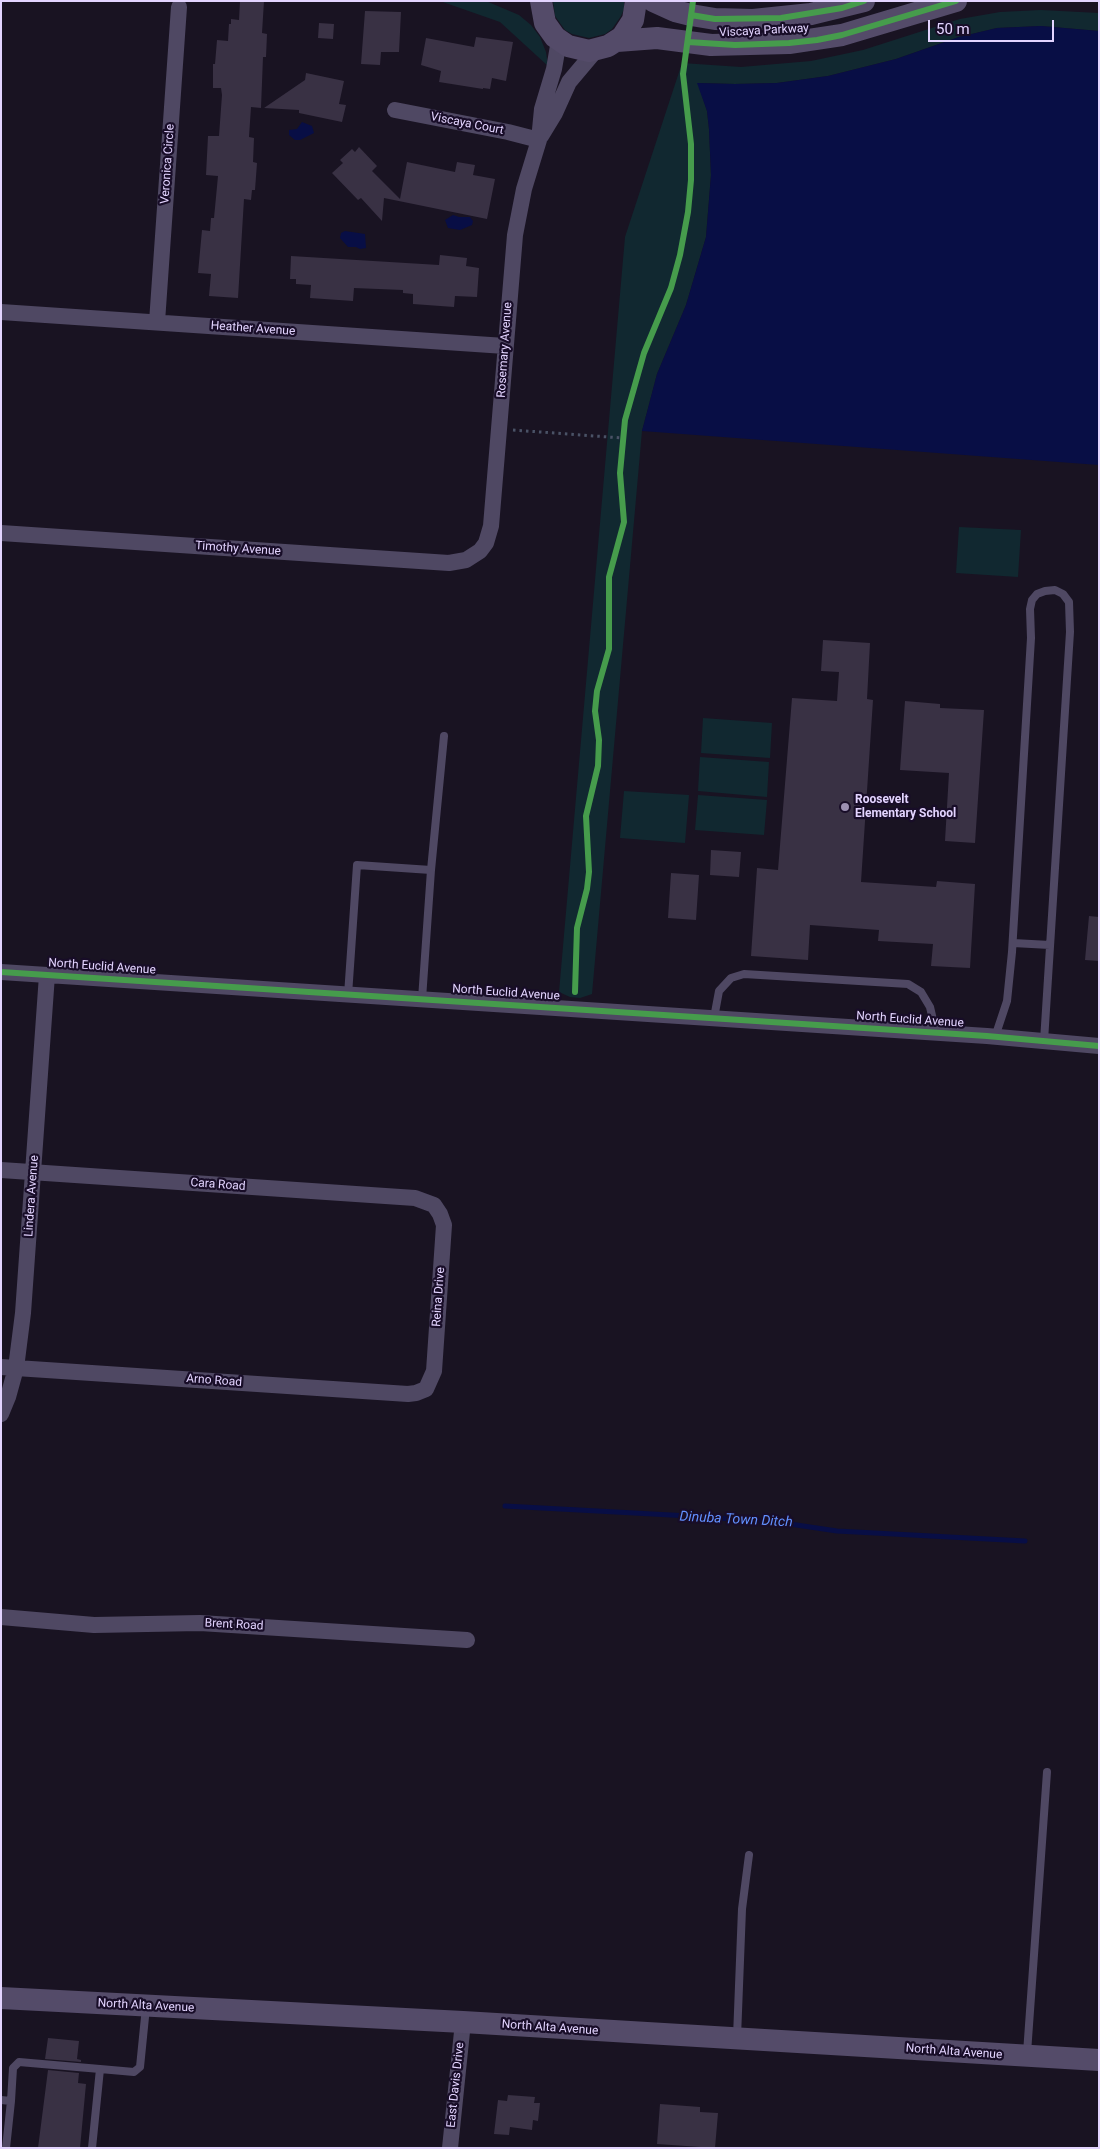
<!DOCTYPE html>
<style>
body{margin:0}
#map{position:relative;width:1100px;height:2149px;overflow:hidden;background:#191322;font-family:Roboto,sans-serif}
canvas{display:block}
.frame{position:absolute;inset:0;border:2px solid #e3d4ff;pointer-events:none}
.scale{position:absolute;left:928px;top:20px;width:126px;height:22px;box-sizing:border-box;border:2px solid #e3d4ff;border-top:0;padding-left:6px;font-size:15px;line-height:18px;white-space:nowrap;color:#e3d4ff;-webkit-text-stroke:4px #180d28;paint-order:stroke}
</style>
<div id="map">
<canvas width="1100" height="2149"></canvas>
<div class="frame"></div>
<div class="scale">50 m</div>
</div>
<script>
const context = document.querySelector('canvas').getContext('2d');
context.lineJoin = 'round';
function fillPath(path, color) {
  context.fillStyle = color;
  context.fill(path, 'evenodd');
}
function toPath(rows) {
  const path = new Path2D();
  for (const r of rows) {
    path.moveTo(r[0], r[1]);
    for (let i = 2; i < r.length; i += 2) path.lineTo(r[i], r[i + 1]);
  }
  return path;
}
function strokePath(path, color, width, dash) {
  context.strokeStyle = color;
  context.lineWidth = width;
  context.lineCap = dash ? 'butt' : 'round';
  context.setLineDash(dash || []);
  context.stroke(path);
}
function drawText(font, color, halo, rows, align = 'center') {
  context.font = font + ' Roboto,sans-serif';
  context.lineWidth = 4.5;
  context.setLineDash([]);
  context.textBaseline = 'middle';
  context.strokeStyle = halo;
  context.fillStyle = color;
  for (const [text, x, y, turn = 0] of rows) {
    context.save();
    context.translate(x, y);
    context.rotate((+turn || 0) * Math.PI / 180);
    context.textAlign = isNaN(turn) ? turn : align;
    if (halo) context.strokeText(text, 0, 0);
    context.fillText(text, 0, 0);
    context.restore();
  }
}
const green = toPath([
 [440,1,486,1,519,15,531,25,540,37,546,52,548,66,500,22],
 [553,1,624,1,624,9,621,16,612,29,605,34,589,38,572,34,565,30,555,16],
 [1041,10,1099,13,1099,31,1041,26,997,28,959,37,896,59,828,76,777,83,735,84,698,83,707,111,709,129,711,175,706,237,686,305,657,374,642,431,592,994,580,998,570,997,559,992,625,237,682,63,741,67,811,61,863,50,960,19,1000,12],
 [959,527,1021,530,1018,577,956,573],
 [703,718,772,723,770,758,701,753],
 [700,757,769,762,767,797,698,791],
 [624,791,689,795,685,843,620,838],
 [698,795,767,800,764,835,695,830]
]);
const water = toPath([
 [1041,26,1099,31,1099,465,642,431,657,374,686,305,706,237,711,175,709,129,707,111,697,83,735,84,777,83,828,76,896,59,959,37,997,28],
 [302,122,312,126,314,133,300,140,295,140,289,135,289,130,297,129],
 [453,215,459,217,470,217,473,221,472,225,460,230,448,228,445,220],
 [345,231,365,234,366,248,360,249,356,247,348,247,340,238,341,233]
]);
const stream = toPath([
 [505,1506,708,1517,752,1521,776,1520,783,1523,837,1531,1025,1541]
]);
const building = toPath([
 [240,1,264,1,262,33,267,34,266,57,263,57,261,108,251,107,249,137,254,138,253,162,257,163,255,190,252,190,251,200,244,199,238,298,209,296,211,274,198,273,202,230,210,231,211,218,214,218,218,176,206,175,208,136,219,136,222,95,221,88,213,88,213,64,215,64,217,40,228,41,229,24,231,24,231,19,239,20],
 [365,11,401,12,399,52,381,52,380,65,361,64],
 [319,23,334,24,333,39,318,38],
 [476,37,513,42,506,81,492,78,490,89,483,88,483,89,439,82,441,71,421,65,426,38,474,47],
 [306,73,344,81,339,104,346,105,342,122,299,113,299,110,264,108,305,80],
 [359,147,377,166,372,171,400,199,407,162,455,172,457,162,475,165,473,175,495,179,487,219,384,198,382,221,361,198,358,200,332,173,343,163,340,160,352,149,355,152],
 [440,255,467,258,466,266,479,268,477,297,455,296,454,307,413,304,413,294,403,293,403,290,354,288,353,301,310,298,311,285,296,284,296,279,290,279,291,256,439,265],
 [823,640,870,643,867,699,873,700,861,882,936,887,937,881,975,884,970,968,931,966,933,944,878,941,879,930,810,925,808,960,751,956,757,868,778,870,792,698,837,701,839,672,821,671],
 [905,701,940,704,940,708,984,710,975,843,945,841,949,773,900,770],
 [711,850,741,852,739,877,710,875],
 [671,873,699,875,696,920,668,918],
 [1089,916,1099,917,1099,961,1085,960],
 [48,2038,79,2041,77,2059,81,2060,81,2062,45,2059],
 [48,2070,79,2073,78,2083,86,2084,80,2148,38,2148],
 [508,2095,535,2097,534,2103,540,2103,538,2121,533,2120,532,2130,510,2127,509,2135,494,2134,498,2100,507,2101],
 [660,2104,700,2107,700,2112,718,2113,715,2148,657,2144]
]);
const path = toPath([
 [513,430,622,438]
]);
const lane = toPath([
 [431,870,444,736],
 [1013,943,1050,945],
 [348,995,357,865,431,870,422,999],
 [714,1018,719,991,731,978,744,974,908,984,921,992,930,1007,936,1033],
 [995,1037,1007,1001,1012,952,1031,638,1030,609,1032,600,1037,594,1045,591,1055,590,1063,594,1069,602,1070,632,1044,1041],
 [737,2037,742,1909,749,1855],
 [1027,2053,1047,1772],
 [1,2100,11,2101,6,2148],
 [11,2101,13,2068,19,2062,100,2069],
 [92,2148,100,2069,134,2072,140,2067,146,2007]
]);
const street = toPath([
 [395,110,508,132,539,140],
 [541,136,555,113,569,82,596,50],
 [1,312,505,346],
 [157,322,179,7],
 [1,533,449,563,466,560,480,551,486,543,491,526,515,235,524,189,539,140,542,109,554,69,559,40],
 [1,972,987,1036,1099,1046],
 [1,1170,415,1198,434,1205,440,1214,444,1225,434,1371,426,1389,416,1393,408,1394,1,1367],
 [1,1414,8,1397,16,1368,23,1313,47,975],
 [1,1617,94,1625,200,1623,467,1640],
 [450,2148,463,2022]
]);
const secondary = toPath([
 [541,1,545,23,555,37,568,46,589,51,608,46,622,37,633,20,636,1],
 [653,1,675,11,691,15,715,19,753,20,811,14,864,1],
 [617,41,657,38,711,45,789,43,842,35,956,1],
 [1,1998,463,2022,1099,2060]
]);
const cycleway = toPath([
 [691,15,715,19,781,18,842,8,864,1],
 [688,42,735,45,789,43,817,40,842,35,956,1],
 [1,972,987,1036,1099,1046],
 [575,992,577,928,587,889,589,872,586,816,598,766,599,740,595,711,597,691,609,649,609,577,624,522,620,473,625,420,644,353,671,288,680,255,688,212,691,180,691,144,683,74,693,1]
]);
const markers = [
 [845,807,5,"#9c90b2"]
];
const streetNames = [
 ["Viscaya Parkway",764,31,-3],
 ["Viscaya Court",467,124,11],
 ["Veronica Circle",168,164,-86],
 ["Heather Avenue",253,329,4],
 ["Rosemary Avenue",505,350,-86],
 ["Timothy Avenue",238,549,4],
 ["North Euclid Avenue",102,967,4],
 ["North Euclid Avenue",506,993,4],
 ["North Euclid Avenue",910,1020,4],
 ["Cara Road",218,1185,4],
 ["Lindera Avenue",32,1196,-86],
 ["Reina Drive",439,1297,-86],
 ["Arno Road",214,1381,4],
 ["Brent Road",234,1625,3],
 ["North Alta Avenue",146,2006,3],
 ["North Alta Avenue",550,2028,4],
 ["North Alta Avenue",954,2052,4],
 ["East Davis Drive",456,2085,-84]
];
const poiNames = [
 ["Roosevelt",855,800],
 ["Elementary School",855,814]
];
const waterNames = [
 ["Dinuba Town Ditch",736,1520,3]
];
fillPath(green, '#112830');
fillPath(water, '#080e45');
strokePath(stream, '#080e45', 5);
fillPath(building, '#393144');
strokePath(path, '#4a5266', 3, [2.5, 4]);
strokePath(lane, '#4f4863', 8);
strokePath(street, '#4f4863', 16);
strokePath(secondary, '#544b69', 22);
strokePath(cycleway, '#469c4c', 6);
for (const [x, y, r, color] of markers) {
  const dot = new Path2D();
  dot.arc(x, y, r, 0, 2 * Math.PI);
  context.fillStyle = color;
  context.fill(dot);
  strokePath(dot, '#180d28', 2);
}
drawText('12px', '#e3d4ff', '#180d28', streetNames);
drawText('bold 12px', '#e3d4ff', '#180d28', poiNames, 'left');
drawText('italic 14px', '#6291ff', '#180d28', waterNames);
</script>
